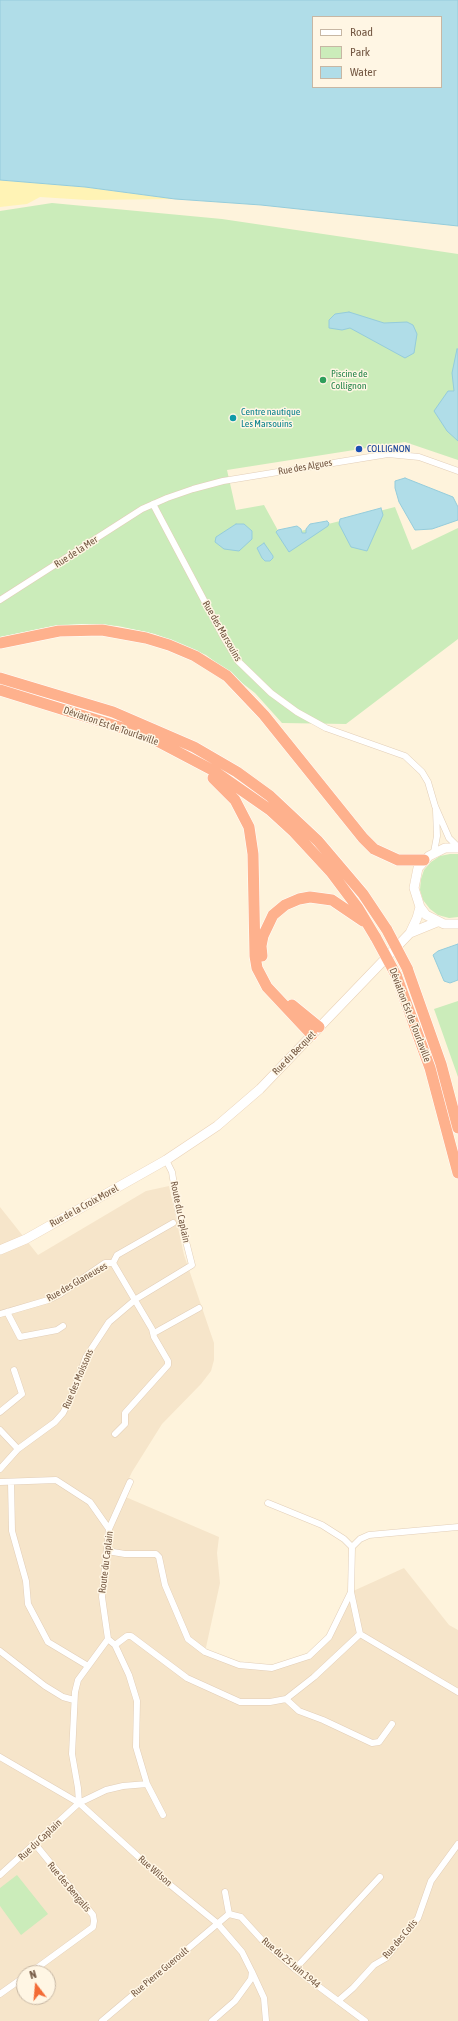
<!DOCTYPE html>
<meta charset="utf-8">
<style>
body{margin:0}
#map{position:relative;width:458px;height:2021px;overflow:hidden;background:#fef3dc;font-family:"Asap Condensed",sans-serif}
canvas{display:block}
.legend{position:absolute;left:312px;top:16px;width:130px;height:72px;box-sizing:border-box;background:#fff6e4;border:1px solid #c7b7a4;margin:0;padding:5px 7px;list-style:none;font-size:12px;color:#745843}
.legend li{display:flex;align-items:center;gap:8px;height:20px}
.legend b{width:20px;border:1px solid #c7b7a4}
.north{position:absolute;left:16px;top:1965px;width:40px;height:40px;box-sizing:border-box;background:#fff6e4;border:1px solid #c7b7a4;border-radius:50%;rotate:344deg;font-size:11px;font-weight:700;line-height:16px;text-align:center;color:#745843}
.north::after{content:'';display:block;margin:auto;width:14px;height:18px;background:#f36b35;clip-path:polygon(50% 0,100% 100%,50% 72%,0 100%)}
</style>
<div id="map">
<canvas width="458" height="2021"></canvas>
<ul class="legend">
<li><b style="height:5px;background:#fff"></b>Road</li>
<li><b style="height:11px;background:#cbecba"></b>Park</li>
<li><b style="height:11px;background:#b0dde8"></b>Water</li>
</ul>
<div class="north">N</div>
</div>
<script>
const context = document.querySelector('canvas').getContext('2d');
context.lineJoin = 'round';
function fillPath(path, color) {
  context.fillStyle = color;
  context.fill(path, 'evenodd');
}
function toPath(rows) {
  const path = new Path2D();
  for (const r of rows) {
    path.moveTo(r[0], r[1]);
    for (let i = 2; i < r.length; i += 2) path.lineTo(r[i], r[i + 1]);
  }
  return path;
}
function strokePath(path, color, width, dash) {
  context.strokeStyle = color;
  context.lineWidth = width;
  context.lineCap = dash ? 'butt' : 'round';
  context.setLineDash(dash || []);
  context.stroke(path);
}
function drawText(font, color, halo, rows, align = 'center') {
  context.font = font + ' "Asap Condensed",sans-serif';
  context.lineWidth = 3;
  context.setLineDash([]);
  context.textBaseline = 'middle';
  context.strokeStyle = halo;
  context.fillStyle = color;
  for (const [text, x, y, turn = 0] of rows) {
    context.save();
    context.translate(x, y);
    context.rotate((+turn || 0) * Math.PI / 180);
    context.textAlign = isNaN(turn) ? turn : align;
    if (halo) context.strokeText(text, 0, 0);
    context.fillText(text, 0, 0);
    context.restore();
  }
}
const residential = toPath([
 [169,1186,184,1255,214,1343,214,1360,211,1371,201,1384,162,1424,132,1472,121,1495,219,1537,217,1553,220,1583,205,1652,239,1665,272,1668,309,1656,329,1637,351,1592,404,1568,449,1625,458,1630,458,2021,0,2021,0,1207,38,1255,146,1191],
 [24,1973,48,1973,48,1997,24,1997]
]);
const green = toPath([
 [52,203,222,219,458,254,458,460,405,442,227,470,236,510,264,505,281,536,395,507,412,550,458,528,458,639,346,724,282,723,255,693,206,655,155,634,118,626,83,624,53,626,0,637,0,211],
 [450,854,458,854,458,917,449,918,438,915,430,909,423,900,420,890,421,879,424,870,431,862,440,856],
 [458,1001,458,1077,434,1009],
 [17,1875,48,1914,21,1935,0,1906,0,1888]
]);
const sand = toPath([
 [0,180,85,187,175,199,87,200,40,197,27,204,0,207]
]);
const water = toPath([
 [0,0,458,0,458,226,261,205,175,199,85,187,0,180,0,0],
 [313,17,441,17,441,87,313,87,313,17],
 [349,312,384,323,407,322,413,325,417,334,414,353,405,358,350,328,342,330,329,328,329,320,335,314,349,312],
 [457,349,458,349,458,441,447,431,434,411,448,391,454,391,452,373,457,349],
 [405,478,453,497,458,507,458,520,432,529,415,530,399,502,395,488,395,481,405,478],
 [381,508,383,515,367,551,351,547,339,524,340,519,381,508],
 [327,521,329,523,328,526,289,552,276,532,278,530,297,526,301,529,302,533,306,533,306,529,310,524,327,521],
 [236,524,244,524,252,531,252,539,239,551,224,549,215,542,216,537,236,524],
 [264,543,273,556,273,558,270,561,265,561,262,558,257,548,264,543],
 [458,944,458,980,450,983,444,981,433,955,438,951,458,944]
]);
const street = toPath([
 [153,504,224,638,238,661,271,693,297,712,326,728,405,756,422,772,428,782,435,806,449,838,458,847],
 [0,600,142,509,167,498,193,489,223,481,388,454,419,457,458,471],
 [434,852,437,836,436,810],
 [113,1263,117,1255,173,1223],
 [7,1312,20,1337,57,1330,63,1326],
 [0,1314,48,1300,60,1294,105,1263,113,1263,152,1329,154,1337,168,1361,168,1365,125,1413,125,1424,115,1434],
 [154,1333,199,1308],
 [0,1412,22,1394,14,1370],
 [0,1430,18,1449],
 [0,1469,18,1449,55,1422,63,1413,72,1395,86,1357,109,1322,136,1299,192,1265,178,1210,172,1172,166,1160],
 [0,1482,56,1480,90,1502,109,1529],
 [11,1482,12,1531,26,1581,28,1604,48,1642,88,1666],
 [268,1503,322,1525,344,1539,352,1547],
 [107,1551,125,1554,156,1554,159,1557,165,1585,188,1639,205,1652,239,1665,272,1668,309,1656,329,1637,351,1592,352,1547,360,1539,369,1535,458,1527],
 [351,1592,360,1634],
 [108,1639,115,1645,127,1636,131,1636,187,1678,240,1702,270,1702,286,1699,314,1677,360,1634,458,1692],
 [115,1645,129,1675,137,1701,136,1747,147,1784,163,1815],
 [0,1651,45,1686,63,1697,74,1700],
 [286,1699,299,1711,323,1720,372,1743,379,1742,392,1724],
 [0,1757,79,1803,163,1879,217,1923,242,1952,252,1972,264,1998,266,2021],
 [79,1803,78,1788,72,1754,75,1692,78,1680,108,1639,102,1597,109,1529,130,1482],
 [0,1875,79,1803,106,1790,123,1786,147,1784],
 [225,1892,229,1914],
 [295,1969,380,1877],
 [30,1973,93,1927,94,1921,93,1915,35,1844],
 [0,1994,24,1977],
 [338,2001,353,1988,374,1965,386,1958,418,1918,431,1881,458,1844],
 [102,2021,229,1914,241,1917,262,1940,295,1969,365,2021],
 [212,2021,235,2001,251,1979,252,1972]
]);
const secondary = toPath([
 [458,848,445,848,429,856,418,868,414,888,420,907,426,915,444,924,458,924],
 [410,933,437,922],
 [0,1250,26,1239,166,1160,217,1126,260,1089,410,933,417,918,420,907]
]);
const highway = toPath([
 [0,643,59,631,102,630,146,638,169,645,195,656,227,676,264,715,363,838,374,849,398,860,424,860],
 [0,678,113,712,194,747,237,772,270,796,318,841,363,894,387,930],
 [0,690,129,730,157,741,214,771,270,810,294,832,331,872,358,908,376,938],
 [213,778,235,800,249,827,253,854,255,956,257,968,267,987,312,1035],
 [262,956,261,946,263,936,273,915,285,905,299,899,310,897,332,900,363,921],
 [407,968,441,1064,458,1128],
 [396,975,430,1068,458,1173],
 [292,1005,319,1027]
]);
const highwayBridge = toPath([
 [387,930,407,968],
 [376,938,396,975]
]);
const markers = [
 [323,380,4,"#2e9e5b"],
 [233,418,4,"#0f9aa8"],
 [359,449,4,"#1a4fb4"]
];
const leisureNames = [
 ["Piscine de",331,374],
 ["Collignon",331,386]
];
const cultureNames = [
 ["Centre nautique",241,412],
 ["Les Marsouins",241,424]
];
const transitNames = [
 ["COLLIGNON",367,449]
];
const streetNames = [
 ["Rue des Algues",305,467,-10],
 ["Rue de la Mer",76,552,-33],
 ["Rue des Marsouins",222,631,60],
 ["Déviation Est de Tourlaville",111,726,19],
 ["Déviation Est de Tourlaville",410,1015,69],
 ["Rue du Becquet",294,1053,-46],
 ["Rue de la Croix Morel",84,1206,-29],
 ["Route du Caplain",180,1212,78],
 ["Rue des Glaneuses",77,1282,-30],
 ["Rue des Moissons",78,1379,-67],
 ["Route du Caplain",106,1562,-83],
 ["Rue du Caplain",40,1840,-43],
 ["Rue Wilson",155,1871,41],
 ["Rue des Bengalis",69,1887,50],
 ["Rue des Cotis",400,1939,-50],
 ["Rue du 25 Juin 1944",291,1963,40],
 ["Rue Pierre Gueroult",160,1972,-40]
];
fillPath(residential, '#f6e5ca');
fillPath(green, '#cbecba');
fillPath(sand, '#fff3b5');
fillPath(water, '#b0dde8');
strokePath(water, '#95ccdb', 1);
strokePath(street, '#e2ceb8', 7);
strokePath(secondary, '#ead2b7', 10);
strokePath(highway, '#fff', 12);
strokePath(street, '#fff', 6);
strokePath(secondary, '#fff', 9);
strokePath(highway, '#feb18d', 11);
strokePath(highwayBridge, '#fff', 12, []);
strokePath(highwayBridge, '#feb18d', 11);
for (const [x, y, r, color] of markers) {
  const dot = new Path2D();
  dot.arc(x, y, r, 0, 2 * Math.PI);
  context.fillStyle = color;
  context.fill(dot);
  strokePath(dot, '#fff6e4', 1.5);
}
drawText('10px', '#27864d', '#fff6e4', leisureNames, 'left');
drawText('10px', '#0d838f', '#fff6e4', cultureNames, 'left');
drawText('10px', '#164399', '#fff6e4', transitNames, 'left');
drawText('10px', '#745843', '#fff6e4', streetNames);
</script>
